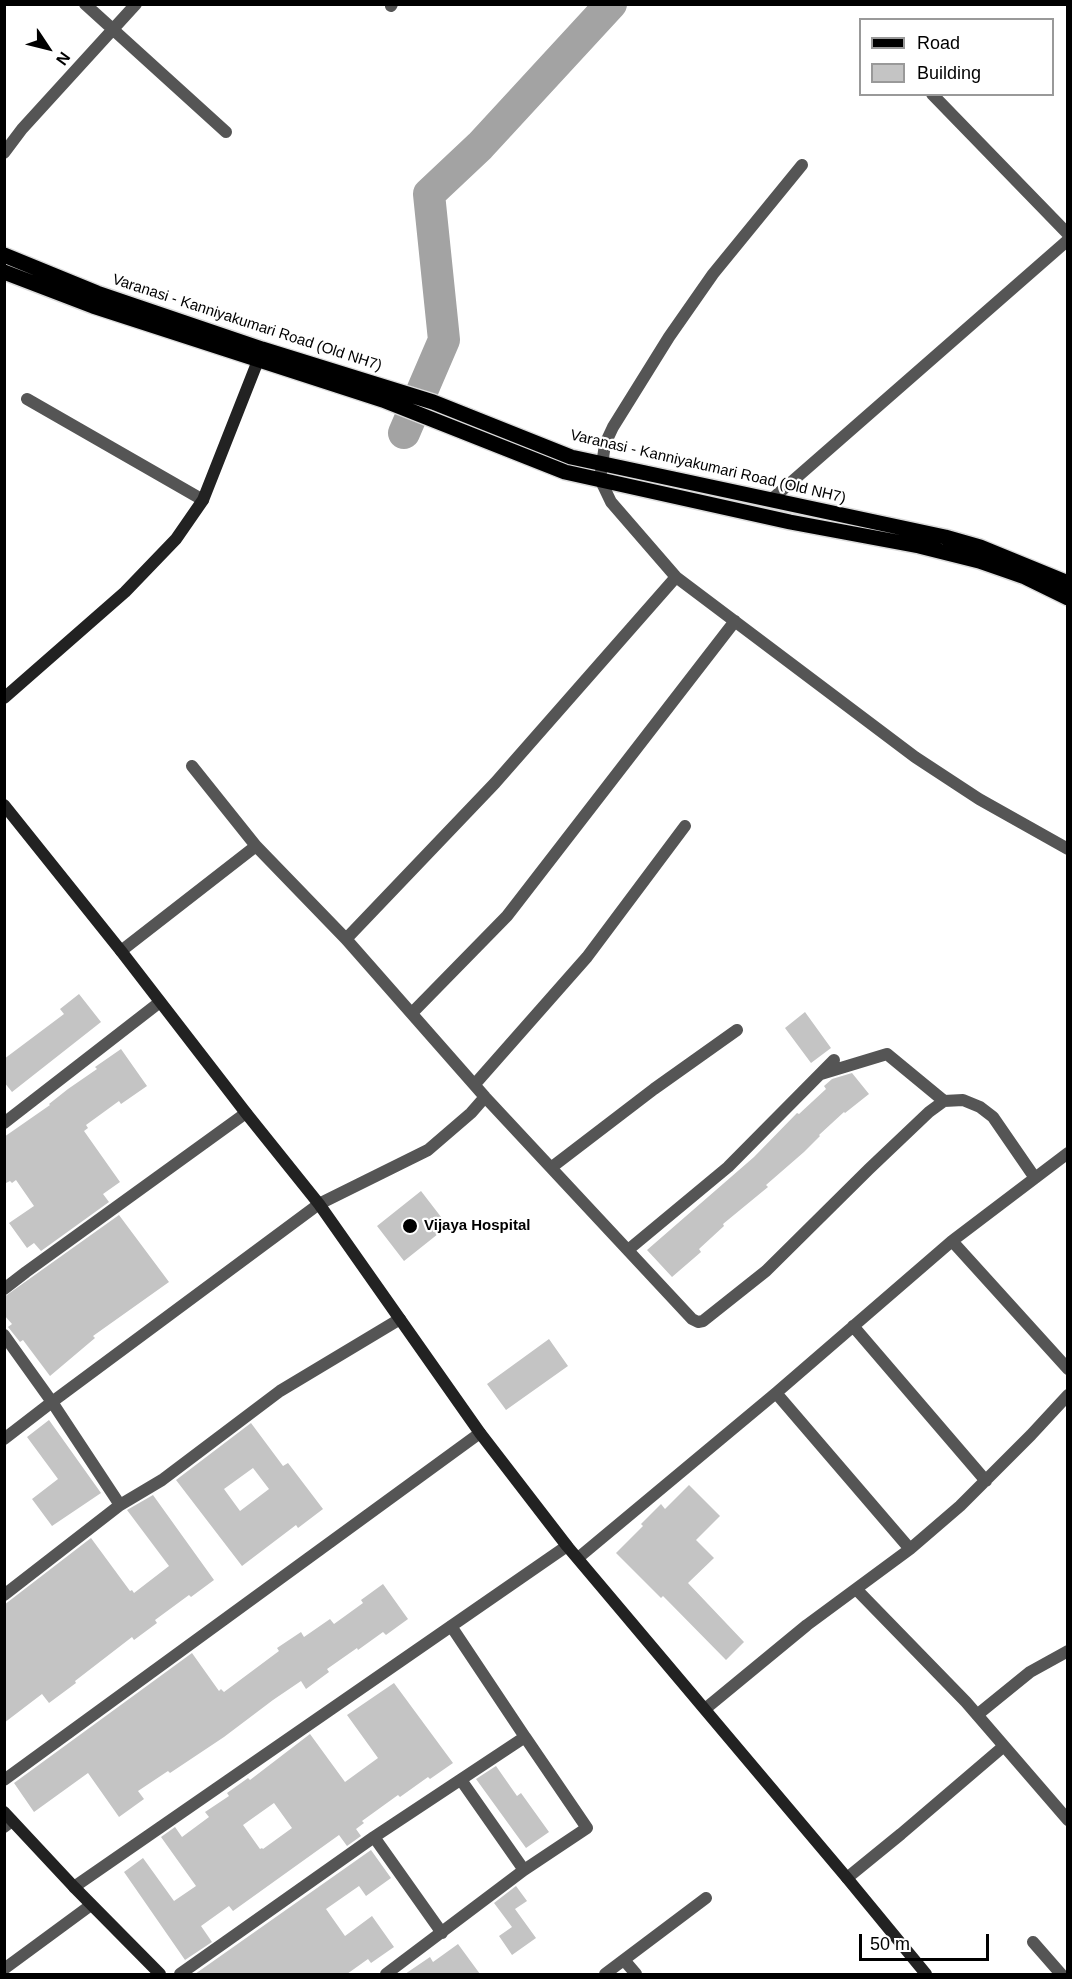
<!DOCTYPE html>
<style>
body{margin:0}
#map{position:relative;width:1072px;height:1979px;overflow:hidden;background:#fff;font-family:Helvetica,sans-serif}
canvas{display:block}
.frame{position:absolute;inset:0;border:6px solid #000;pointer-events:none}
.legend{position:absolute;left:859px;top:18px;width:195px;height:78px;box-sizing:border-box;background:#fff;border:2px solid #999;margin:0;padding:8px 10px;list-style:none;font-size:18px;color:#000}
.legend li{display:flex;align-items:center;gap:12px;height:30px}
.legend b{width:30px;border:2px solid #999}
.north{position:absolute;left:18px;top:18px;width:60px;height:60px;-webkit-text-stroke:4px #fff;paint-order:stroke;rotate:125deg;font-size:16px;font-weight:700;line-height:24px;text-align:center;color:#000}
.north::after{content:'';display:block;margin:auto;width:21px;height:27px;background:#000;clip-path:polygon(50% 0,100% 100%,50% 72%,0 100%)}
.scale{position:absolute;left:859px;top:1934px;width:130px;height:27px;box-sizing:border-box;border:3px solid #000;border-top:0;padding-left:8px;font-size:18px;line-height:21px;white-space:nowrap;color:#000;-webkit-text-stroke:4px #fff;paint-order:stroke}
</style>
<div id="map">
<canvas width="1072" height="1979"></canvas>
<div class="frame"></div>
<ul class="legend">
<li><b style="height:8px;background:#000"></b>Road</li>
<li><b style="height:16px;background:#c4c4c4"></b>Building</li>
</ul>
<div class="north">N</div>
<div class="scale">50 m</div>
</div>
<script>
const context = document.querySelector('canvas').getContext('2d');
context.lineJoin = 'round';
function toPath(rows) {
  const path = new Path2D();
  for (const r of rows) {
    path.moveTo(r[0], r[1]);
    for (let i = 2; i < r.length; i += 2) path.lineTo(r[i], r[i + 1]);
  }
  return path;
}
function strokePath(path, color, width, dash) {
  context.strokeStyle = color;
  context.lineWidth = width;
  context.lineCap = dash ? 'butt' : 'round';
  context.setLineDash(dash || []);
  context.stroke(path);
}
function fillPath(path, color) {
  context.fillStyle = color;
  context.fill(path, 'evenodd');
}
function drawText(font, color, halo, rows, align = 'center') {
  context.font = font + ' Helvetica,sans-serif';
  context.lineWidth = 4.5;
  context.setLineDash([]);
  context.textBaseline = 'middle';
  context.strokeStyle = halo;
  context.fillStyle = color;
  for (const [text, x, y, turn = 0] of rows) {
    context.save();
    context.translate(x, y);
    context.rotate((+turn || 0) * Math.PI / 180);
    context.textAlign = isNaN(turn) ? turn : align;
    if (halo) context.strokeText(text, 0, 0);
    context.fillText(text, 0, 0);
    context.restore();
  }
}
const river = toPath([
 [404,433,444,340,429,194,480,146,611,4]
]);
const building = toPath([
 [79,994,101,1022,12,1092,4,1082,4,1059,64,1014,60,1009],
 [805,1012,831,1048,811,1063,785,1028],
 [121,1049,147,1086,121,1104,119,1101,86,1125,88,1128,84,1131,120,1182,103,1194,109,1202,41,1251,34,1243,27,1248,9,1223,34,1206,16,1180,12,1183,10,1181,4,1184,4,1137,50,1105,49,1104,68,1089,97,1069,95,1067],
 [852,1073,869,1094,845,1113,844,1112,819,1135,820,1136,804,1152,766,1185,768,1187,723,1224,724,1226,699,1249,701,1252,672,1277,647,1250,754,1157,797,1113,799,1114,826,1089,824,1086,832,1079],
 [421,1191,448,1226,404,1261,377,1226],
 [119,1215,169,1282,93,1336,95,1338,50,1376,23,1340,20,1342,8,1327,12,1324,4,1315,4,1297],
 [549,1339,568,1366,506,1410,487,1384],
 [49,1420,101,1493,52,1526,32,1499,58,1479,27,1437],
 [251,1423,283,1466,288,1463,323,1509,298,1528,296,1525,242,1566,176,1480],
 [253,1468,269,1489,240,1511,224,1489],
 [689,1485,720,1516,696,1540,714,1558,688,1583,744,1642,726,1660,663,1596,661,1598,616,1553,643,1526,641,1524,661,1504,665,1509],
 [153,1495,214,1580,191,1597,189,1595,155,1620,157,1623,134,1640,132,1637,75,1681,76,1683,49,1703,42,1694,4,1723,4,1605,91,1538,130,1591,132,1590,134,1593,169,1566,127,1510],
 [383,1584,408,1619,386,1635,383,1632,358,1650,357,1648,327,1669,329,1672,306,1689,301,1681,273,1700,224,1737,170,1773,168,1771,138,1791,144,1799,119,1817,88,1773,34,1812,14,1783,192,1653,219,1691,221,1689,224,1692,279,1651,277,1648,301,1632,304,1637,330,1619,334,1624,363,1603,361,1600],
 [394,1683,453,1763,430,1779,428,1777,400,1797,398,1795,362,1821,364,1823,356,1829,361,1836,347,1846,339,1835,233,1911,229,1906,201,1926,212,1942,185,1960,124,1872,143,1858,174,1901,196,1886,161,1837,175,1827,182,1837,209,1817,205,1812,229,1796,227,1793,248,1778,250,1780,310,1734,345,1782,378,1758,347,1715],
 [274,1803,292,1828,263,1849,262,1848,260,1849,243,1825],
 [496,1766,517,1796,521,1793,549,1832,526,1848,476,1779],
 [371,1850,391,1878,366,1896,359,1886,326,1909,345,1936,372,1916,394,1947,371,1963,368,1959,347,1974,195,1974],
 [516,1886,527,1901,515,1909,536,1938,512,1955,499,1936,512,1927,494,1903],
 [458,1944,480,1974,405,1974,430,1957,433,1962]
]);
const street = toPath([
 [85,4,226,132],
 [391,6,392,4],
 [932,94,1068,234],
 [4,153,22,129,136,4],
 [802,165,713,274,669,337,613,427,605,444,600,479,611,502,676,577,915,757,979,799,1068,849],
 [27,399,203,500],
 [772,499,1068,240],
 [192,766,256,846],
 [346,939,495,783,676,577],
 [121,951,256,846,346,939,485,1097,692,1319,698,1322,703,1321,766,1271,869,1169,929,1112,944,1101,963,1100,980,1107,993,1117,1035,1178],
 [412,1013,507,916,735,621],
 [821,1074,887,1054,944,1101],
 [475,1084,587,957,685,826],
 [4,1123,160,1002],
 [552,1167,654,1089,737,1030],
 [952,1241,1068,1369],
 [628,1250,728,1167,834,1060],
 [4,1289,26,1272,246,1113],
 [853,1326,986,1481],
 [4,1335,52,1402,319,1204,428,1150,471,1113,485,1097],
 [776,1393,910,1549],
 [4,1439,52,1402,120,1505],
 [578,1558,776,1393,952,1241,1068,1153],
 [856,1589,966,1702,1068,1820],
 [4,1595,120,1505,162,1480,280,1391,400,1319],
 [451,1626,525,1737],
 [705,1709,807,1625,910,1549,960,1506,1031,1435,1068,1395],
 [977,1715,1030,1672,1068,1651],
 [4,1780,480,1433],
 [461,1780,524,1870],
 [4,1827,12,1821],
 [374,1837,442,1933],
 [847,1878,901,1834,1004,1746],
 [74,1887,567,1546],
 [1033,1942,1061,1974],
 [624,1960,636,1974],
 [4,1969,91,1905],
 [180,1974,374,1837,525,1737,587,1828,524,1870,386,1974],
 [605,1974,706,1898]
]);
const secondary = toPath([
 [4,698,125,592,176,539,203,500,261,353],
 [4,805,121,951,246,1113,319,1204,480,1433,567,1546,847,1878,926,1974],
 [4,1812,74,1887,160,1974]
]);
const primary = toPath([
 [4,255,97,293,262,349,433,402,571,457,945,537,980,547,1068,583],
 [4,272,93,306,383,400,565,472,790,522,919,546,979,561,1005,570,1025,577,1068,598]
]);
const markers = [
 [410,1226,8,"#000"]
];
const streetNames = [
 ["Varanasi - Kanniyakumari Road (Old NH7)",247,323,18],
 ["Varanasi - Kanniyakumari Road (Old NH7)",708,467,13]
];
const poiNames = [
 ["Vijaya Hospital",424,1226]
];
strokePath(river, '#a3a3a3', 32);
fillPath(building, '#c4c4c4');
strokePath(primary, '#dbdbdb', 18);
strokePath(street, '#555', 12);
strokePath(secondary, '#222', 12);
strokePath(primary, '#000', 15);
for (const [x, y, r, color] of markers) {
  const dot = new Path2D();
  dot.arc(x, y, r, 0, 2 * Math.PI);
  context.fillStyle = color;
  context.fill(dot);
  strokePath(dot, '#fff', 2);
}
drawText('15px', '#000', '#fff', streetNames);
drawText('bold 15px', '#000', '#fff', poiNames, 'left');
</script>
